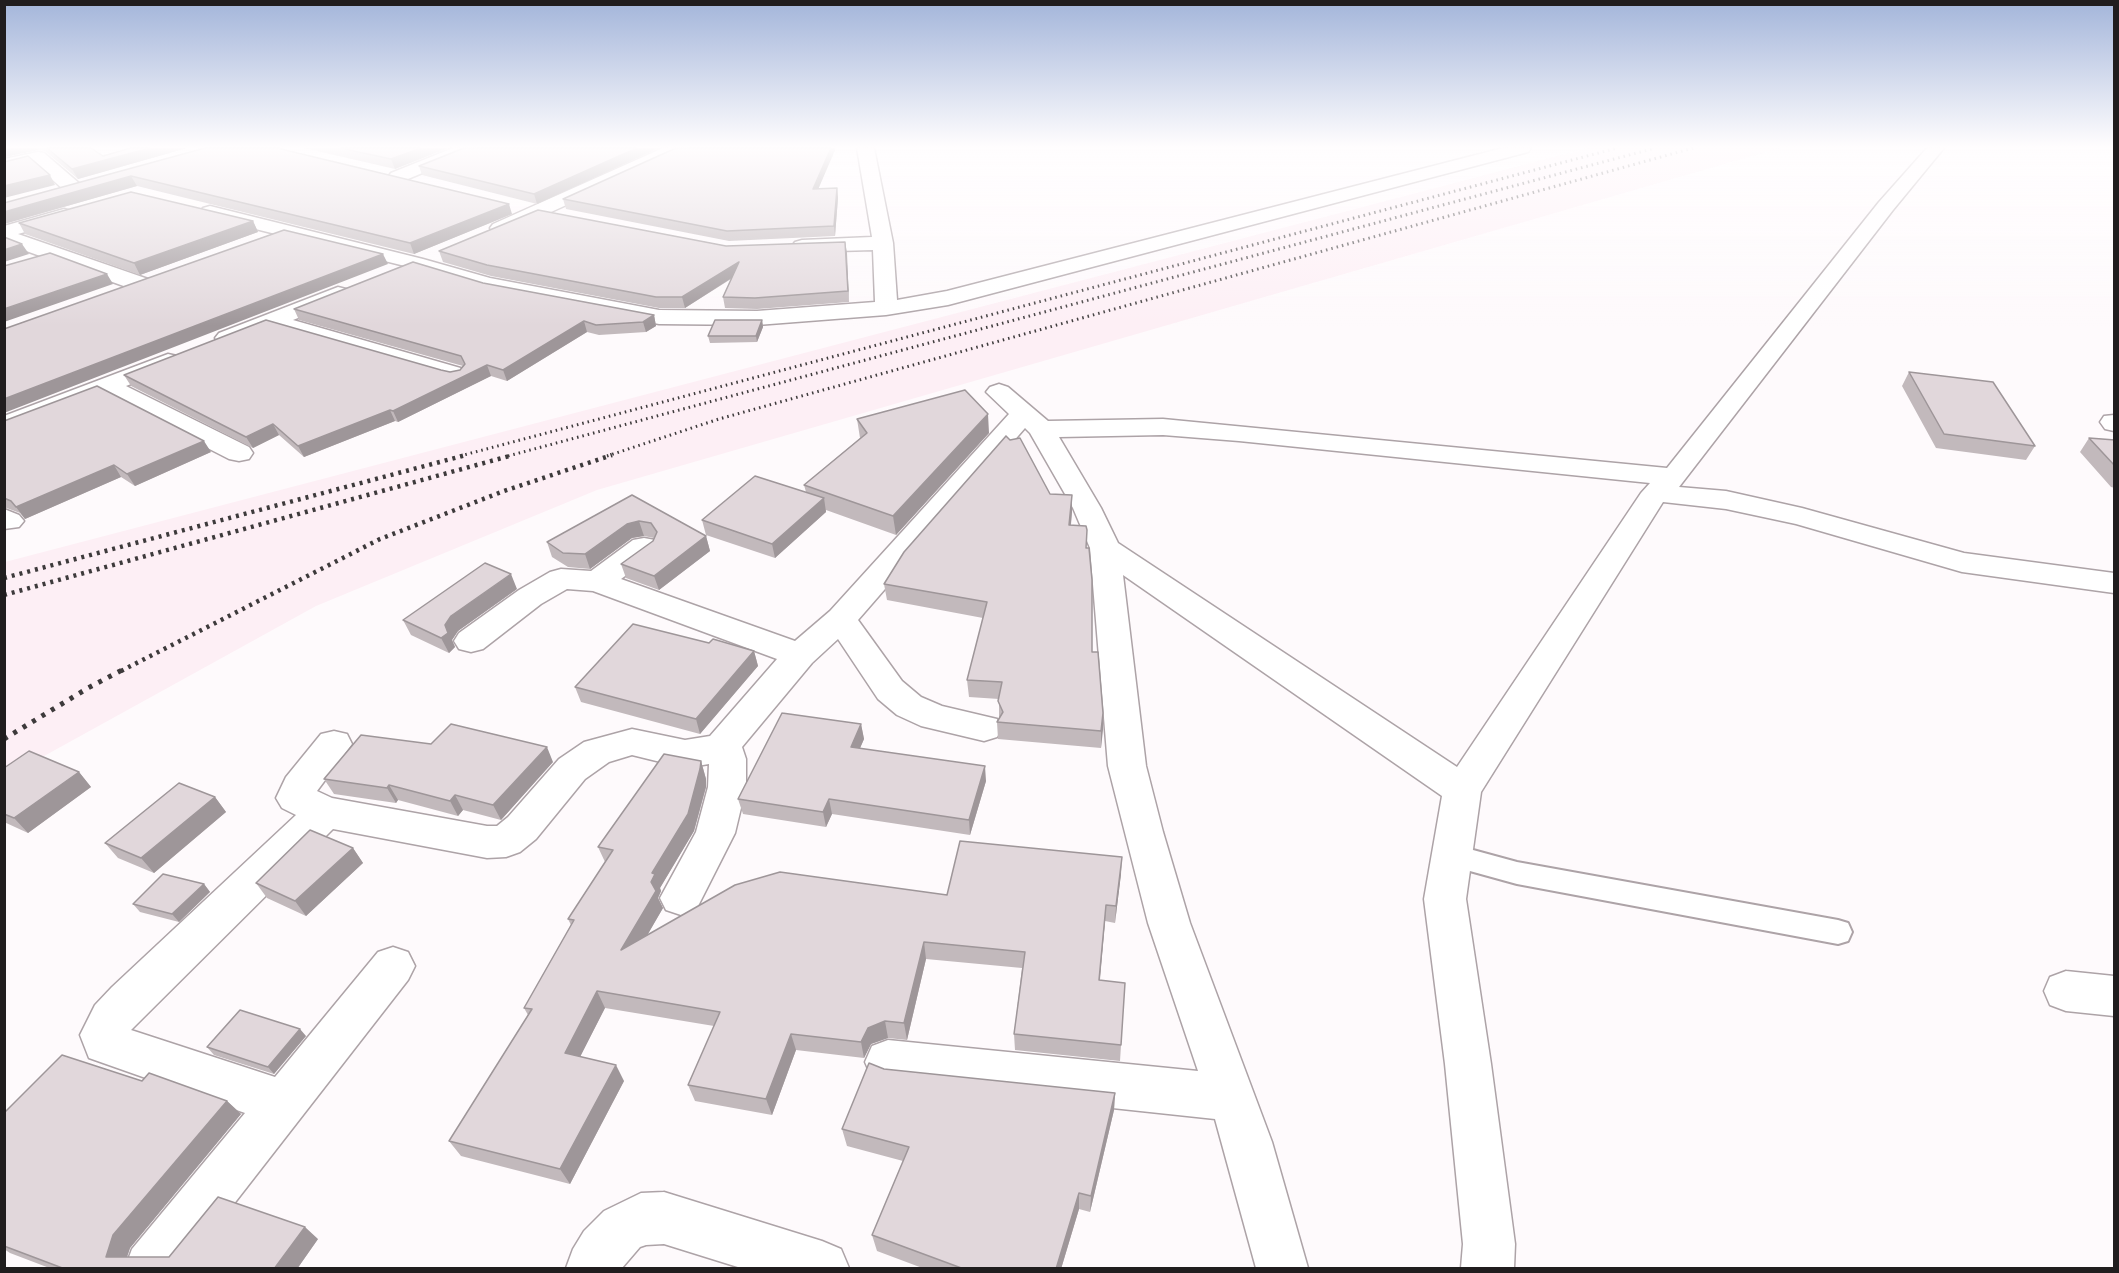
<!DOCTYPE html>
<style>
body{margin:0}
#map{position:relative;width:2119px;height:1273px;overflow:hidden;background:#fefafc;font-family:"Space Grotesk",sans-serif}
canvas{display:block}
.frame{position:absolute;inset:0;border:6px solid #201d1e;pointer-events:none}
</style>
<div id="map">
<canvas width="2119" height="1273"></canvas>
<div class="frame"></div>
</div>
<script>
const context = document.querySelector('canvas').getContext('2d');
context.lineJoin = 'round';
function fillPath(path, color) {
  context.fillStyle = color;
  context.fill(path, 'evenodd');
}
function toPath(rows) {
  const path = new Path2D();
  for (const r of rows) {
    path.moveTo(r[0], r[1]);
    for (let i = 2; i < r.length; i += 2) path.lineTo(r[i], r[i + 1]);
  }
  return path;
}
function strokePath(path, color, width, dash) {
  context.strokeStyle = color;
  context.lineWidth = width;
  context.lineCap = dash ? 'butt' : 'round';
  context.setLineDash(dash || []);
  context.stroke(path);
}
const built = toPath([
 [1588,148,1780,148,597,490,316,606,26,766,5,781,5,562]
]);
const lane = toPath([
 [1451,844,1517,862,1838,920,1848,923,1852,932,1848,941,1838,944,1517,884,1441,863,1437,855,1441,847,1451,844]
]);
const street = toPath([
 [453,148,476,148,473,152,403,181,391,181,388,177,391,173,453,148],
 [663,148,686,148,683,152,507,232,493,232,490,228,493,224,663,148],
 [857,148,874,148,893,243,897,300,947,291,1503,148,1531,148,1528,152,948,305,886,315,757,325,659,324,487,291,409,267,203,216,200,212,203,208,210,206,423,259,490,278,659,310,757,311,875,302,873,250,802,252,795,250,792,246,795,242,802,240,872,237,857,148],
 [1927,148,1944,148,1893,210,1679,487,1726,491,1802,508,1964,553,2114,573,2114,593,1962,572,1796,524,1726,509,1663,502,1481,792,1466,899,1491,1064,1515,1244,1514,1268,1461,1268,1463,1244,1445,1064,1424,899,1442,796,1123,575,1146,766,1163,832,1190,923,1272,1142,1308,1268,1256,1268,1215,1119,888,1084,872,1078,865,1062,872,1046,888,1040,1198,1071,1148,923,1108,766,1090,548,1073,508,1030,433,1025,428,858,620,902,681,921,697,942,706,997,719,1002,728,997,737,984,741,921,726,897,715,878,699,838,639,812,663,742,747,746,759,746,787,735,833,696,910,681,915,666,910,660,898,696,832,708,787,709,764,685,768,632,755,609,762,585,779,536,839,520,852,506,857,487,858,333,829,131,1030,275,1077,378,952,393,947,408,952,415,966,408,980,184,1268,125,1268,132,1249,245,1113,89,1058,80,1035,95,1005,112,987,296,815,282,808,276,798,286,777,321,734,334,731,347,734,352,744,317,791,332,798,487,826,497,826,508,817,559,759,584,742,632,729,685,740,710,736,777,659,593,591,567,589,541,604,483,649,471,652,459,649,454,641,459,633,519,590,550,572,561,569,591,571,633,540,644,538,655,540,659,547,655,554,621,579,795,641,830,611,1009,414,986,392,990,387,999,384,1008,387,1048,421,1163,419,1667,468,1879,202,1927,148],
 [1163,435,1239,441,1650,483,1641,493,1457,767,1118,543,1101,508,1059,437,1163,435],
 [38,152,44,153,80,184,82,188,80,192,66,192,34,163,4,170,4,159,38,152],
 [64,209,71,211,74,215,71,219,18,234,148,279,151,284,148,289,140,291,132,289,4,243,4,226,64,209],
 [338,287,346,289,349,294,346,299,293,320,464,369,467,374,464,379,455,381,446,379,272,328,227,345,219,343,215,338,219,333,338,287],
 [168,354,177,356,180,361,177,366,126,386,249,447,253,453,249,459,239,461,229,459,104,395,4,433,4,416,168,354],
 [2114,415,2114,431,2105,429,2100,422,2104,416,2114,415],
 [4,509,19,515,24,521,19,527,4,529,4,509],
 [2066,971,2114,976,2114,1016,2066,1011,2050,1005,2044,991,2050,977,2066,971],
 [664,1192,822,1241,841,1249,849,1268,741,1268,664,1244,646,1245,640,1247,622,1268,566,1268,573,1249,584,1231,604,1211,641,1193,664,1192]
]);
const railFar2 = toPath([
 [460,456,1617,148],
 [508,456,1655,148],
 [607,456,719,419,1693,148]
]);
const railFar1 = toPath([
 [4,578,466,455],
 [4,595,513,455],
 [121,671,380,539,504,491,612,455]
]);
const rail = toPath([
 [4,739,88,688,124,669]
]);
const wall = toPath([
 [4,148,91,148,103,156,131,148,187,148,78,179,45,151,38,150,4,157],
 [205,148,284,148,283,149,512,214,414,254,137,186,4,224,4,203],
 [304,148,448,148,395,169],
 [464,148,659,148,537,204,422,175,419,166],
 [837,188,838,198,835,236,729,241,566,209,563,199],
 [253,221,258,232,140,275,25,234,19,223],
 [845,242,849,302,757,309,725,308,723,297,731,279,685,308,659,308,491,276,443,262,439,251,726,246],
 [483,283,654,315,656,326,646,332,599,335,587,332,507,381,491,376,398,422,395,421,304,457,279,435,253,448,131,386,124,375,441,370,450,372,460,370,463,366,299,320,294,309],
 [762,320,763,327,757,342,710,343,708,336],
 [1909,372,2035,446,2026,460,1936,448,1902,386],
 [857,419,989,433,896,535,826,510,826,512,775,558,706,535,702,520,806,492,804,485,860,438],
 [4,421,211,452,135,486,121,477,25,519,20,513,4,507],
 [2089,438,2115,440,2115,488,2111,487,2080,452],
 [1050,494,1072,512,1071,525,1087,548,1092,652,1103,713,1101,748,998,739,997,722,999,718,999,699,969,697,967,680,983,618,887,600,884,584],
 [632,495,706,536,710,551,659,590,626,578,621,564,653,541,654,538,644,536,632,538,590,569,568,567,552,557,547,542],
 [517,589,458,631,452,640,455,647,449,653,411,635,403,620],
 [709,643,754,651,758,666,700,734,581,702,575,687],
 [861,724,864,739,860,748,986,781,970,835,832,814,826,827,743,814,738,799],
 [701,761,706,779,706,787,694,831,660,888,661,891,658,898,663,908,647,935,947,895,1121,874,1115,923,1105,921,1100,980,1125,983,1120,1061,1015,1050,1014,1034,1022,968,926,959,907,1040,888,1038,871,1044,864,1058,796,1050,772,1115,695,1101,688,1085,714,1026,605,1008,580,1056,624,1081,570,1184,461,1156,449,1141,528,1015,524,1008,571,925,568,919,605,862,598,847],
 [553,762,501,820,463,810,458,816,398,800,396,803,334,794,324,779],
 [4,768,79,772,91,787,28,833,4,822],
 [215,797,226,812,154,873,118,858,105,843],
 [353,848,363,863,306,916,267,898,256,883],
 [204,884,210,892,179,922,140,912,133,904],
 [306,1036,274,1074,214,1055,207,1047],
 [884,1069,1115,1093,1114,1110,1090,1212,1079,1209,1061,1269,925,1269,877,1251,872,1235,903,1161,847,1146,842,1129],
 [142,1081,227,1101,241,1114,130,1248,127,1257,169,1257,318,1239,297,1269,52,1269,10,1253,4,1249,4,1113]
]);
const shadedWall = toPath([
 [4,148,36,148,38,150,4,157],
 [150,148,187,148,78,179,72,169],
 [421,148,448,148,395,169,391,159],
 [637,148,659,148,537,204,534,194],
 [831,148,836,148,814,199,813,189],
 [50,175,55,185,4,198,4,186],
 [131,176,137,186,4,224,4,212],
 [837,188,838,198,835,236,834,226],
 [509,204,512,214,414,254,410,243],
 [253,221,258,232,140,275,134,263],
 [845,242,847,253,849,302,848,291],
 [22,244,29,254,4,262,4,250],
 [383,254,388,264,4,413,4,399],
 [739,262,741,272,685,308,682,297],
 [107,274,113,284,4,322,4,309],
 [654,315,656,326,646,332,643,322],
 [762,320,763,327,757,342,756,336],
 [584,321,587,332,507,381,503,370],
 [487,365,491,376,398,422,393,411],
 [390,410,395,421,304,457,298,446],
 [988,414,989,433,896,535,893,516],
 [273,424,279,435,253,448,246,437],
 [204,441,211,452,135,486,127,474],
 [114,465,121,477,25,519,16,507],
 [1072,495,1072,512,1069,542,1069,525],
 [824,498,826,512,775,558,772,544],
 [639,521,644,536,632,538,590,569,585,554,627,524],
 [706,536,710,551,659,590,654,576],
 [511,574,517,589,458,631,452,640,455,647,449,653,441,638,445,625,451,616],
 [754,651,758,666,700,734,696,719],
 [1103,713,1103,730,1101,748,1101,731],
 [861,724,864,739,854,762,851,747],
 [547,747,553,762,501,820,493,805],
 [701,761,706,779,706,787,694,831,660,888,661,891,658,898,663,908,629,967,621,950,651,882,652,873],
 [985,766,986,781,970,835,969,820],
 [79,772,91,787,28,833,14,818],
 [389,785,398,800,396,803,387,788],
 [455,795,463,810,458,816,450,801],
 [215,797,226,812,154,873,141,858],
 [829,799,832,814,826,827,823,812],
 [353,848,363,863,306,916,295,901],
 [1122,857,1121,874,1115,923,1116,906],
 [204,884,210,892,179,922,172,914],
 [1106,905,1105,921,1098,997,1099,980],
 [924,942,926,959,907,1040,904,1023],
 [597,991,605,1008,574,1069,565,1053],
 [885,1021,888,1038,871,1044,864,1058,861,1042,868,1028],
 [300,1029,306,1036,274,1074,268,1067],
 [791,1034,796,1050,772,1115,766,1099],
 [616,1065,624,1081,570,1184,560,1169],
 [1115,1093,1114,1110,1090,1212,1091,1196],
 [227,1101,241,1114,130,1248,123,1269,106,1257,113,1235],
 [1079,1193,1079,1209,1061,1269,1056,1269],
 [305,1227,318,1239,297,1269,274,1269]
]);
const building = toPath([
 [47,148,91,148,103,156,131,148,150,148,72,169,47,148],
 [205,148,280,148,281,149,509,204,410,243,131,176,4,212,4,203,205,148],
 [340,148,421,148,391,159,340,148],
 [464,148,637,148,534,194,419,166,464,148],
 [676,148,831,148,813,189,837,188,834,226,727,231,563,199,676,148],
 [28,156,50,175,4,186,4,162,28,156],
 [131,192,253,221,134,263,19,223,131,192],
 [538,210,726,246,845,242,848,291,755,298,723,297,739,262,682,297,656,297,487,265,439,251,538,210],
 [284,230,383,254,4,399,4,329,284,230],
 [4,237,22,244,4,250,4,237],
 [50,253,107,274,4,309,4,266,50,253],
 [413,262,483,283,654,315,643,322,596,325,584,321,503,370,487,365,393,411,390,410,298,446,273,424,246,437,124,375,266,320,441,370,450,372,460,370,465,364,461,356,294,309,413,262],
 [715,320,762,320,756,336,708,336,715,320],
 [1909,372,1993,382,2035,446,1944,434,1909,372],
 [97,386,204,441,127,474,114,465,16,507,11,501,4,498,4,421,97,386],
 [965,390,988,414,893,516,804,485,867,433,857,419,965,390],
 [1006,436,1010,440,1020,438,1050,494,1072,495,1069,525,1086,526,1087,530,1086,548,1089,548,1092,580,1092,652,1098,652,1103,713,1101,731,997,722,1003,712,998,701,1002,682,967,680,987,602,884,584,904,552,1006,436],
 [2089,438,2115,440,2115,466,2089,438],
 [755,476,824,498,772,544,702,520,755,476],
 [632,495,706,536,654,576,621,564,653,541,657,532,651,523,639,521,627,524,585,554,563,553,547,542,632,495],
 [485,563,511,574,451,616,445,625,448,633,441,638,403,620,485,563],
 [633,624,709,643,713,639,754,651,696,719,575,687,633,624],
 [782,713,861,724,851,747,985,766,969,820,829,799,823,812,738,799,782,713],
 [451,724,547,747,493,805,455,795,450,801,389,785,387,788,324,779,361,735,431,744,451,724],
 [29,751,79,772,14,818,4,814,4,768,29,751],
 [664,754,701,761,700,769,688,814,652,873,655,874,651,882,656,891,621,950,735,885,780,872,947,895,960,841,1122,857,1116,906,1106,905,1099,980,1125,983,1121,1045,1014,1034,1025,952,924,942,904,1023,885,1021,868,1028,861,1042,791,1034,766,1099,688,1085,720,1012,597,991,565,1053,616,1065,560,1169,449,1141,532,1009,524,1008,574,920,568,919,613,850,598,847,664,754],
 [179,783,215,797,141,858,105,843,179,783],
 [310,830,353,848,295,901,256,883,310,830],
 [163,874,204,884,172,914,133,904,163,874],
 [240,1010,300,1029,268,1067,207,1047,240,1010],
 [62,1055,142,1081,149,1073,227,1101,113,1235,106,1257,169,1257,218,1197,305,1227,274,1269,65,1269,4,1246,4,1113,62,1055],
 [869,1063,884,1069,1115,1093,1091,1196,1079,1193,1056,1269,964,1269,872,1235,909,1147,842,1129,869,1063]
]);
fillPath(built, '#fdeff5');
strokePath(lane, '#ada3a7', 4);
strokePath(street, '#ada3a7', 3);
fillPath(lane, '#fff');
fillPath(street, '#fff');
strokePath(railFar2, '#3d3a3b', 3, [1.5, 4]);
strokePath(railFar1, '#3d3a3b', 4.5, [3, 5]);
strokePath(rail, '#3d3a3b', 5, [4, 7]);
fillPath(wall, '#c2b9bc');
fillPath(shadedWall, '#9e9699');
fillPath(building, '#e1d7db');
strokePath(building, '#9e9699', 1.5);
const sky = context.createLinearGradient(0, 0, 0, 326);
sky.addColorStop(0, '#a3b5da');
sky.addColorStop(0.45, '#fffdfe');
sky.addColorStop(1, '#fffdfe00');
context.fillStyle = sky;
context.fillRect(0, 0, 2119, 326);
</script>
